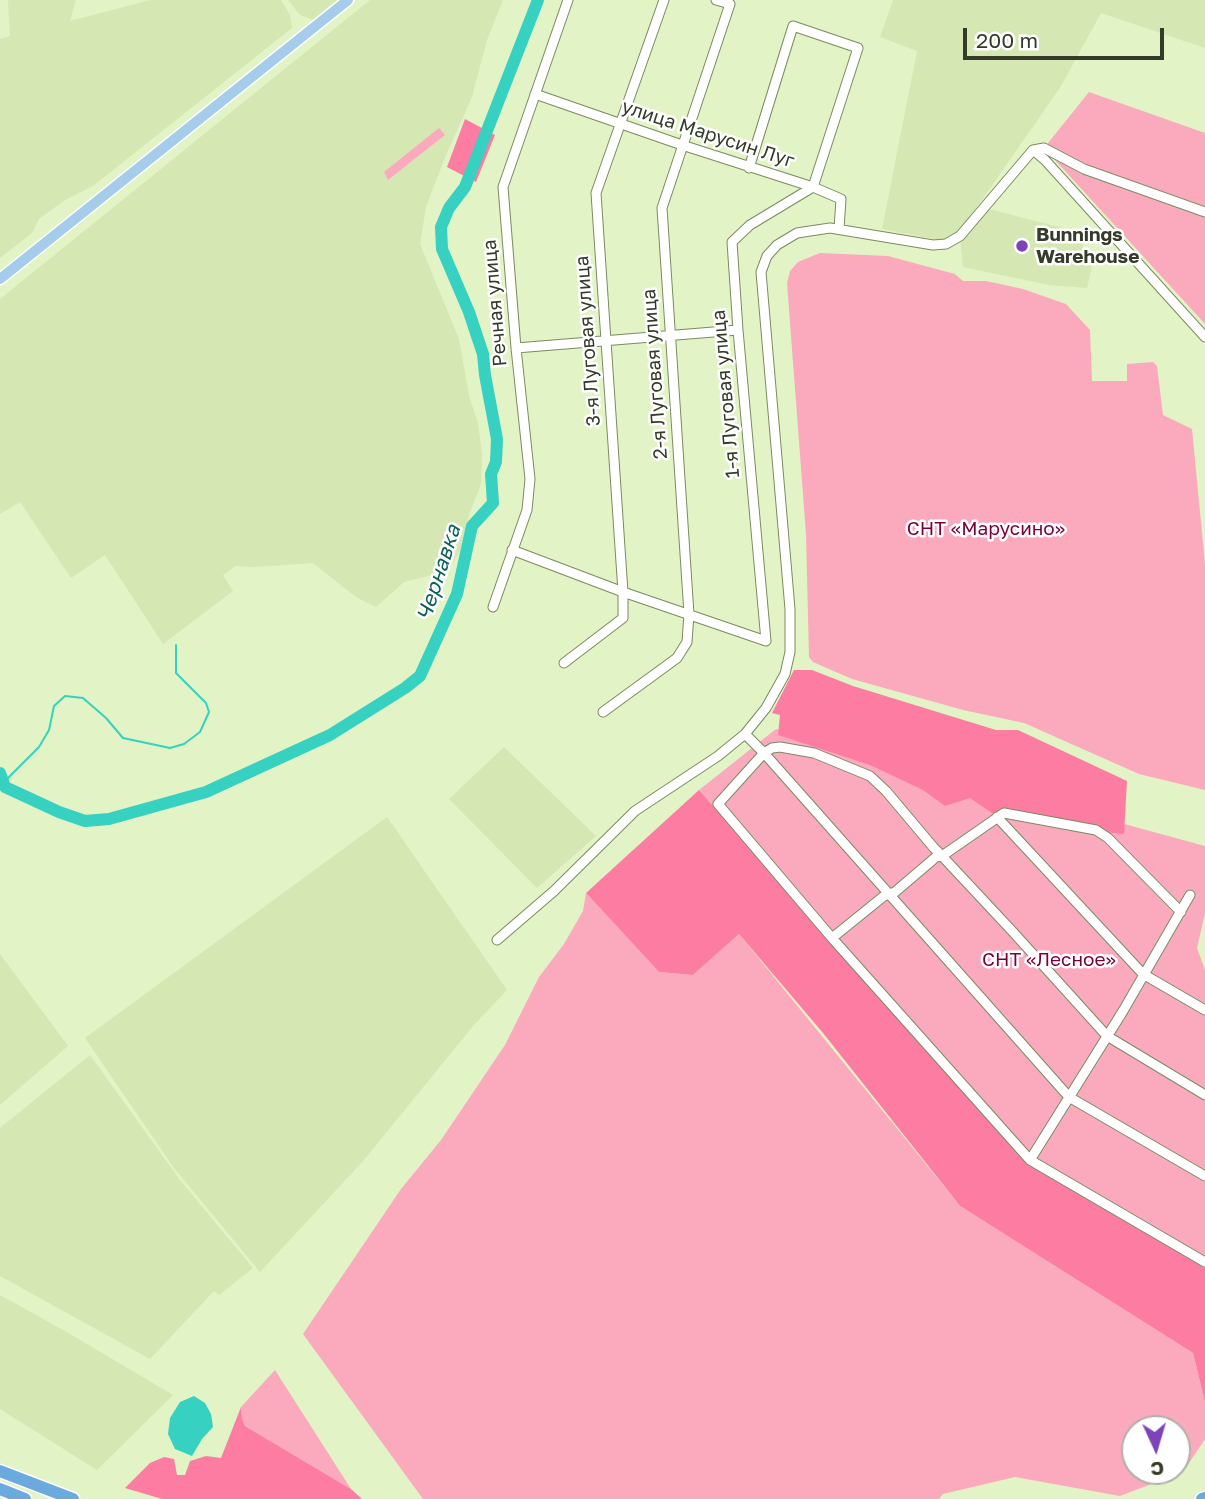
<!DOCTYPE html>
<meta charset="utf-8">
<style>
body{margin:0}
#map{position:relative;width:1205px;height:1499px;overflow:hidden;background:#e2f3c5;font-family:"Golos Text",sans-serif}
canvas{display:block}
.north{position:absolute;left:1121px;top:1415px;width:70px;height:70px;box-sizing:border-box;background:#fff;border:2px solid #aeb1a9;border-radius:50%;rotate:176deg;font-size:19px;font-weight:700;line-height:28px;text-align:center;color:#353b29}
.north::after{content:'';display:block;margin:auto;width:24px;height:32px;background:#7e43b9;clip-path:polygon(50% 0,100% 100%,50% 72%,0 100%)}
.scale{position:absolute;left:963px;top:28px;width:201px;height:32px;box-sizing:border-box;border:4px solid #353b29;border-top:0;padding-left:9px;font-size:21px;line-height:24px;white-space:nowrap;color:#353b29;-webkit-text-stroke:5px #fff;paint-order:stroke}
</style>
<div id="map">
<canvas width="1205" height="1499"></canvas>
<div class="north">С</div>
<div class="scale">200 m</div>
</div>
<script>
const context = document.querySelector('canvas').getContext('2d');
context.lineJoin = 'round';
function fillPath(path, color) {
  context.fillStyle = color;
  context.fill(path, 'evenodd');
}
function toPath(rows) {
  const path = new Path2D();
  for (const r of rows) {
    path.moveTo(r[0], r[1]);
    for (let i = 2; i < r.length; i += 2) path.lineTo(r[i], r[i + 1]);
  }
  return path;
}
function strokePath(path, color, width, dash) {
  context.strokeStyle = color;
  context.lineWidth = width;
  context.lineCap = dash ? 'butt' : 'round';
  context.setLineDash(dash || []);
  context.stroke(path);
}
function drawText(font, color, halo, rows, align = 'center') {
  context.font = font + ' "Golos Text",sans-serif';
  context.lineWidth = 5;
  context.setLineDash([]);
  context.textBaseline = 'middle';
  context.strokeStyle = halo;
  context.fillStyle = color;
  for (const [text, x, y, turn = 0] of rows) {
    context.save();
    context.translate(x, y);
    context.rotate((+turn || 0) * Math.PI / 180);
    context.textAlign = isNaN(turn) ? turn : align;
    if (halo) context.strokeText(text, 0, 0);
    context.fillText(text, 0, 0);
    context.restore();
  }
}
const built = toPath([
 [8,0,76,0,70,21,150,0,281,0,290,15,292,28,93,186,65,200,39,219,32,233,0,258,0,39,10,36],
 [288,0,338,0,314,20,300,15],
 [370,0,503,0,487,40,472,97,444,160,426,207,420,244,459,339,469,396,478,423,482,454,481,484,470,512,460,551,448,571,404,582,376,607,356,597,313,563,255,567,236,566,223,575,233,591,163,644,105,555,71,578,20,502,0,514,0,299],
 [893,0,1205,0,1205,48,1101,13,1061,86,957,236,945,241,882,229,917,51,880,37],
 [985,208,1086,234,1081,253,1094,257,1087,288,1049,285,963,267,960,238],
 [504,747,596,836,537,888,449,799],
 [387,817,507,990,473,1026,364,1160,260,1272,174,1168,85,1038],
 [0,954,68,1046,0,1105],
 [90,1055,180,1180,253,1268,219,1295,214,1291,150,1359,0,1276,0,1128],
 [0,1295,65,1331,173,1395,97,1470,0,1409]
]);
const green = toPath([
 [1089,92,1205,133,1205,324,1044,148],
 [439,128,445,135,388,180,384,172],
 [820,253,888,256,955,274,963,281,986,281,1023,289,1066,304,1090,330,1092,381,1127,381,1127,364,1153,362,1157,366,1163,415,1192,429,1205,564,1205,790,1139,774,1024,723,963,710,852,679,813,662,809,657,806,534,787,283,790,271,798,262],
 [776,729,1205,846,1205,913,1197,948,1205,970,1205,1266,1024,1157,699,790],
 [586,893,659,972,693,975,739,934,960,1206,1193,1353,1205,1402,1205,1439,1183,1472,1120,1496,1015,1477,943,1494,939,1499,423,1499,303,1334,401,1189,441,1140,505,1045,539,977,564,944,583,911],
 [1135,1429,1177,1429,1177,1471,1135,1471],
 [275,1370,351,1489,245,1426,242,1418,241,1407]
]);
const forest = toPath([
 [465,119,495,135,476,182,447,167],
 [794,670,812,670,853,686,996,730,1018,730,1127,781,1124,834,1102,832,995,815,970,798,945,806,923,790,870,765,778,735,780,715,772,713],
 [699,790,1024,1157,1205,1266,1205,1402,1193,1353,960,1206,823,1033,739,934,693,975,659,972,586,893],
 [241,1407,242,1418,245,1426,351,1489,362,1499,162,1499,125,1488,150,1463,164,1457,174,1459,177,1475,185,1475,190,1461,206,1456,221,1458]
]);
const water = toPath([
 [194,1396,205,1403,211,1414,213,1427,202,1439,192,1456,175,1449,168,1434,170,1418,180,1402]
]);
const stream = toPath([
 [3,783,39,747,49,730,54,706,65,696,83,698,106,718,123,738,170,748,184,744,200,732,209,712,206,703,176,673,176,645]
]);
const river = toPath([
 [0,773,5,787,59,812,85,821,109,819,206,792,330,735,405,688,420,676,457,594,472,526,493,503,491,474,496,462,497,439,485,375,483,354,469,312,442,249,441,227,449,208,465,187,538,0]
]);
const minor = toPath([
 [535,94,682,145,813,187,841,199,839,229],
 [1033,150,1045,160,1205,337],
 [516,348,738,330],
 [512,550,623,592,766,641,738,330,732,242,750,225,813,187,858,48,793,26,749,168],
 [493,607,527,510,530,479,516,348,503,187,568,0],
 [564,663,623,618,623,592,596,193,664,0],
 [603,712,677,658,687,642,689,614,662,208,730,4,716,0],
 [745,734,764,753,1069,1097,1205,1176],
 [997,817,1143,974,1205,1010],
 [1181,912,1108,838,1096,830,1004,813,942,856,936,857,895,892,884,896,832,938,718,804,764,753,772,748,780,747,814,753,870,776,886,791,934,848,942,856,1013,932,1107,1036,1205,1095],
 [832,938,1030,1160,1205,1262],
 [497,940,554,891,635,811,718,756,745,734,766,708,785,674,790,652,790,609,761,272,767,256,777,245,797,233,830,228,933,245,946,244,960,236,1033,150,1044,148,1084,169,1205,212],
 [1030,1160,1123,1011,1190,895]
]);
const major = toPath([
 [0,279,348,0]
]);
const highway = toPath([
 [0,1471,73,1499],
 [0,1489,25,1499],
 [1202,1499,1205,1498]
]);
const markers = [
 [1022,246,7,"#7e43b9"]
];
const streetNames = [
 ["улица Марусин Луг",708,134,18],
 ["Речная улица",495,303,-95],
 ["3-я Луговая улица",588,341,-94],
 ["2-я Луговая улица",655,374,-94],
 ["1-я Луговая улица",726,394,-95]
];
const poiNames = [
 ["Bunnings",1036,235],
 ["Warehouse",1036,257]
];
const parkNames = [
 ["СНТ «Марусино»",986,529],
 ["СНТ «Лесное»",1049,960]
];
const waterNames = [
 ["Чернавка",439,573,-72]
];
fillPath(built, '#d5e7b3');
fillPath(green, '#fbaabe');
fillPath(forest, '#fc7da1');
fillPath(water, '#36d1c0');
strokePath(stream, '#36d1c0', 2);
strokePath(river, '#36d1c0', 12);
strokePath(minor, '#7c8a61', 11);
strokePath(major, '#fff', 13);
strokePath(highway, '#fff', 15);
strokePath(minor, '#fff', 9);
strokePath(major, '#a6cceb', 10);
strokePath(highway, '#6baadd', 12);
for (const [x, y, r, color] of markers) {
  const dot = new Path2D();
  dot.arc(x, y, r, 0, 2 * Math.PI);
  context.fillStyle = color;
  context.fill(dot);
  strokePath(dot, '#fff', 2.5);
}
drawText('19px', '#353b29', '#fff', streetNames);
drawText('bold 19px', '#353b29', '#fff', poiNames, 'left');
drawText('19px', '#7a0037', '#fff', parkNames);
drawText('italic 21px', '#0c6159', '#fff', waterNames);
</script>
